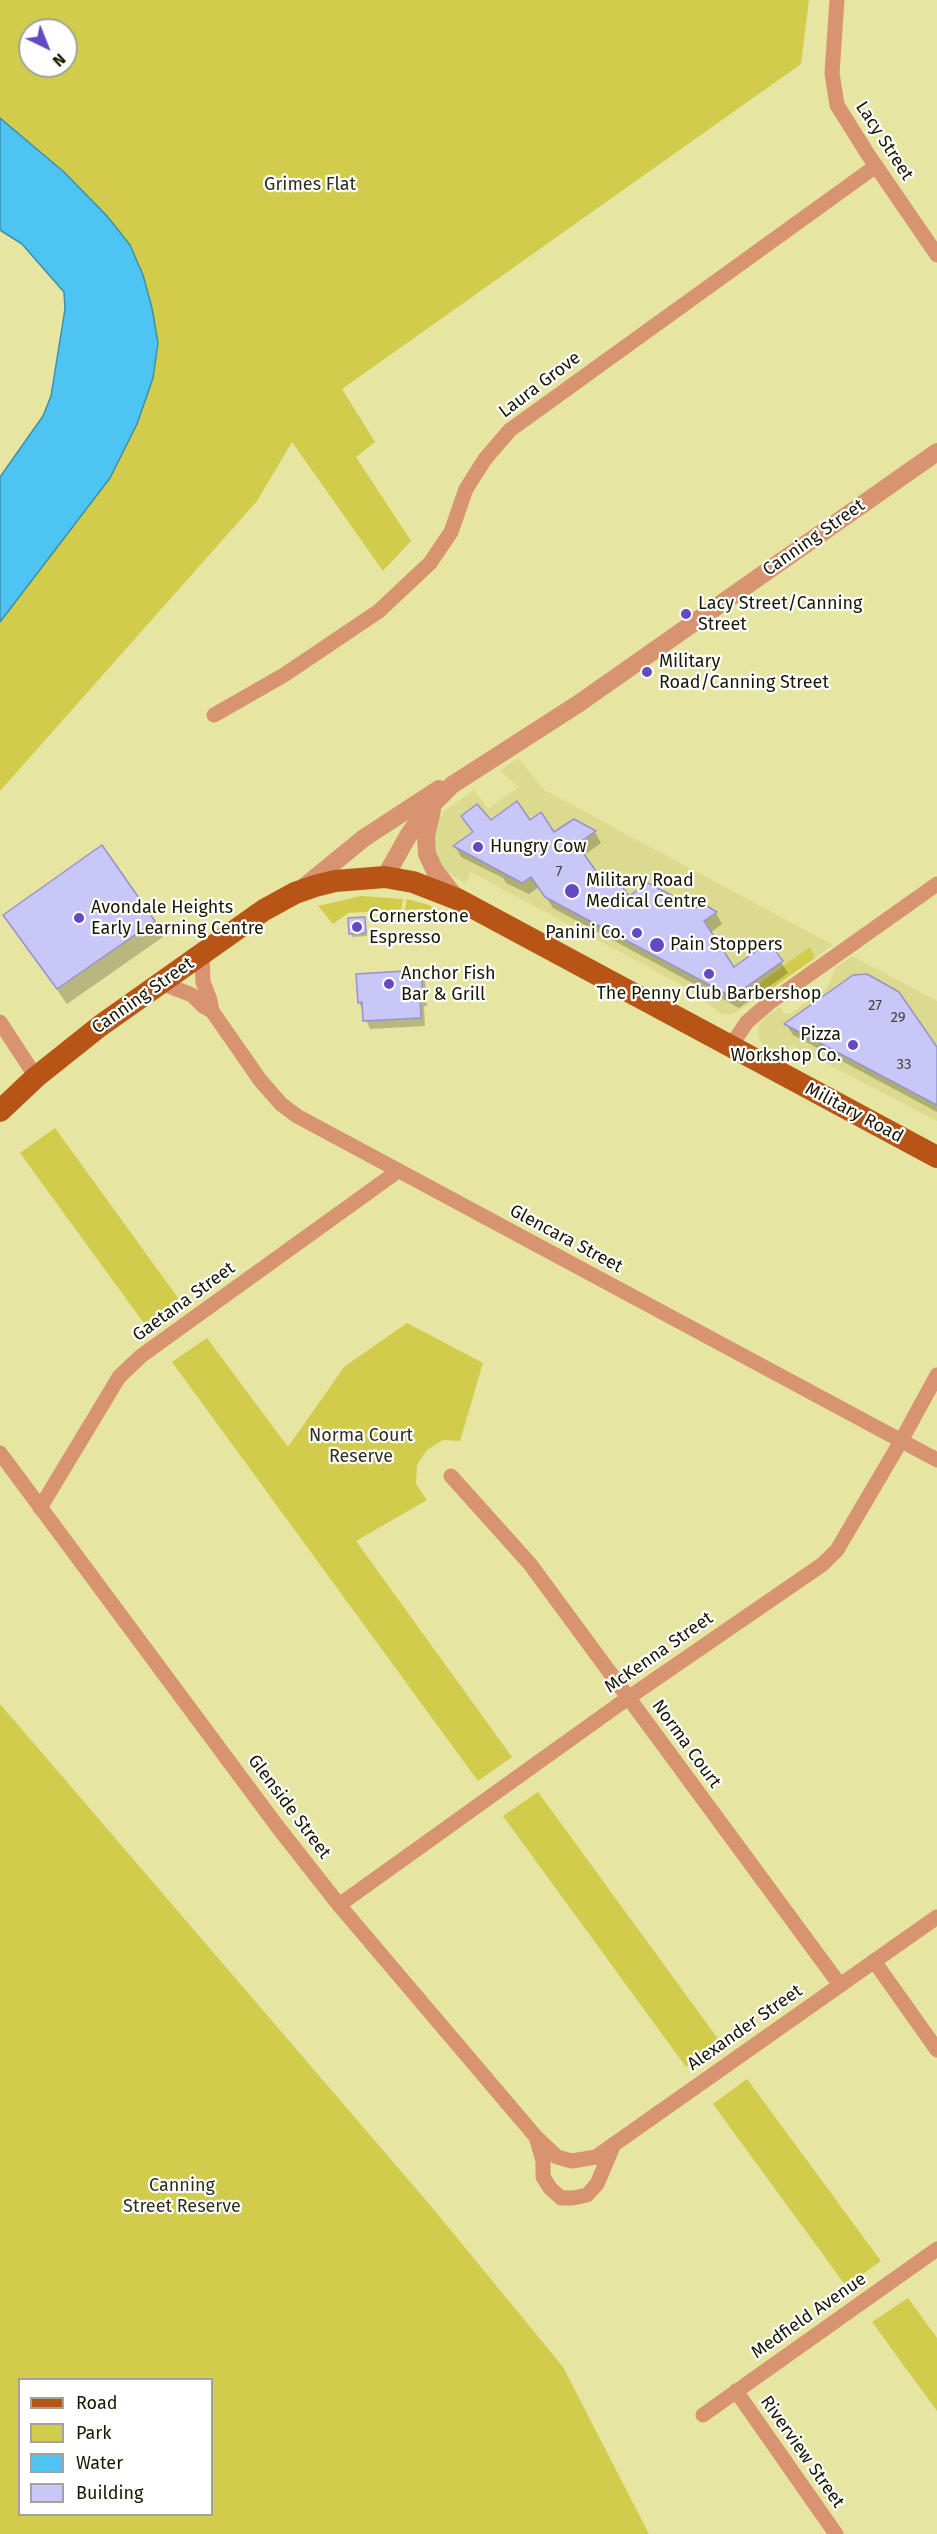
<!DOCTYPE html>
<style>
body{margin:0}
#map{position:relative;width:937px;height:2534px;overflow:hidden;background:#e6e5a1;font-family:"Fira Sans",sans-serif}
canvas{display:block}
.legend{position:absolute;left:18px;top:2378px;width:195px;height:138px;box-sizing:border-box;background:#fff;border:2px solid #a3a399;margin:0;padding:8px 10px;list-style:none;font-size:18px;color:#191800}
.legend li{display:flex;align-items:center;gap:12px;height:30px}
.legend b{width:30px;border:2px solid #a3a399}
.north{position:absolute;left:18px;top:18px;width:60px;height:60px;box-sizing:border-box;background:#fff;border:2px solid #a3a399;border-radius:50%;rotate:137deg;font-size:16px;font-weight:700;line-height:24px;text-align:center;color:#191800}
.north::after{content:'';display:block;margin:auto;width:21px;height:27px;background:#634ac3;clip-path:polygon(50% 0,100% 100%,50% 72%,0 100%)}
</style>
<div id="map">
<canvas width="937" height="2534"></canvas>
<ul class="legend">
<li><b style="height:8px;background:#b85516"></b>Road</li>
<li><b style="height:16px;background:#d1cc4c"></b>Park</li>
<li><b style="height:16px;background:#4ec4f2"></b>Water</li>
<li><b style="height:16px;background:#c9c6f8"></b>Building</li>
</ul>
<div class="north">N</div>
</div>
<script>
const context = document.querySelector('canvas').getContext('2d');
context.lineJoin = 'round';
function fillPath(path, color) {
  context.fillStyle = color;
  context.fill(path, 'evenodd');
}
function toPath(rows) {
  const path = new Path2D();
  for (const r of rows) {
    path.moveTo(r[0], r[1]);
    for (let i = 2; i < r.length; i += 2) path.lineTo(r[i], r[i + 1]);
  }
  return path;
}
function strokePath(path, color, width, dash) {
  context.strokeStyle = color;
  context.lineWidth = width;
  context.lineCap = dash ? 'butt' : 'round';
  context.setLineDash(dash || []);
  context.stroke(path);
}
function drawText(font, color, halo, rows, align = 'center') {
  context.font = font + ' "Fira Sans",sans-serif';
  context.lineWidth = 4.5;
  context.setLineDash([]);
  context.textBaseline = 'middle';
  context.strokeStyle = halo;
  context.fillStyle = color;
  for (const [text, x, y, turn = 0] of rows) {
    context.save();
    context.translate(x, y);
    context.rotate((+turn || 0) * Math.PI / 180);
    context.textAlign = isNaN(turn) ? turn : align;
    if (halo) context.strokeText(text, 0, 0);
    context.fillText(text, 0, 0);
    context.restore();
  }
}
const built = toPath([
 [518,758,544,790,833,945,742,1009,733,1014,721,1014,691,990,471,872,465,884,445,870,439,863,433,840,439,819,446,810,474,790,488,809,519,787,500,771],
 [852,956,937,1001,937,1121,791,1045,784,1057,763,1045,758,1037,759,1024,767,1016,780,1007,784,1013,790,1014,827,988,836,967]
]);
const green = toPath([
 [0,0,809,0,801,64,342,389,375,442,356,457,411,541,383,571,292,442,257,501,0,791,0,622,110,478,158,343,152,308,143,275,130,245,107,216,64,172,0,118],
 [30,30,66,30,66,66,30,66],
 [361,896,403,899,401,910,348,913,333,924,318,906],
 [407,899,426,904,449,914,441,918,424,909,405,910],
 [810,947,815,958,761,996,754,987],
 [55,1128,181,1302,146,1326,20,1153],
 [407,1323,483,1363,460,1441,443,1440,427,1450,417,1465,416,1484,427,1500,356,1541,512,1757,478,1781,172,1362,207,1338,288,1447,344,1367],
 [0,1704,430,2205,563,2367,649,2534,0,2534],
 [20,2380,212,2380,212,2514,20,2514],
 [538,1792,721,2043,686,2067,503,1816],
 [747,2079,881,2261,846,2286,713,2104],
 [908,2298,937,2338,937,2411,872,2322]
]);
const water = toPath([
 [0,118,64,172,107,216,130,245,143,275,152,308,158,343,153,378,137,424,110,478,0,622,0,477,43,416,51,396,65,309,64,292,22,244,0,230,0,118]
]);
const shadow = toPath([
 [574,820,595,832,601,843,583,856,604,886,628,898,696,909,702,905,716,913,722,924,710,933,733,970,781,962,788,973,739,1008,553,908,539,887,529,894,506,883,503,878,461,857,455,846,474,833,469,827,491,822,530,822,554,834],
 [102,847,163,937,67,1004,5,915],
 [364,918,367,936,352,937,349,919],
 [420,971,425,980,427,1006,424,1006,425,1026,370,1029,359,1002],
 [786,1024,937,1050,937,1112,793,1035]
]);
const building = toPath([
 [517,801,530,820,541,812,554,832,574,819,596,831,577,844,605,884,615,877,629,896,648,883,696,908,702,903,717,912,704,921,734,967,769,942,783,961,732,997,545,897,531,877,522,883,453,846,473,832,461,816,477,804,491,820,517,801],
 [102,845,155,921,57,989,3,915,102,845],
 [365,917,366,933,349,934,348,918,365,917],
 [421,970,423,998,420,998,421,1018,363,1021,362,1002,358,1003,356,974,421,970],
 [867,974,899,992,937,1047,937,1105,784,1024,853,975,867,974]
]);
const minor = toPath([
 [837,0,832,73,837,105,867,153,937,255],
 [214,715,284,675,379,611,430,563,451,532,466,489,485,459,510,430,876,166],
 [202,954,203,982,210,1000,212,1011],
 [161,983,192,995,203,1006,212,1011,260,1080,281,1104,297,1116,937,1460],
 [0,1022,36,1077],
 [730,1047,747,1022,769,1003,937,884],
 [0,1453,277,1826,339,1905,536,2137,557,2157,572,2161,596,2157,937,1917],
 [451,1476,530,1564,840,1985],
 [40,1508,119,1377,141,1356,398,1171],
 [339,1905,628,1698,823,1564,837,1550,901,1441,937,1375],
 [874,1961,937,2050],
 [536,2137,543,2161,543,2177,550,2188,561,2198,573,2198,587,2195,597,2184,614,2144],
 [736,2391,836,2534],
 [703,2415,937,2249]
]);
const tertiary = toPath([
 [432,810,426,836,427,854,435,871,457,899],
 [385,877,408,836,424,813,452,785,578,704,937,452],
 [304,887,364,838,439,789]
]);
const primary = toPath([
 [0,1111,36,1077,100,1026,264,910,295,893,315,886,335,881,385,877,413,882,457,899,937,1157]
]);
const markers = [
 [686,614,6,"#634ac3"],
 [647,672,6,"#634ac3"],
 [478,847,6,"#634ac3"],
 [572,891,8,"#634ac3"],
 [79,918,6,"#634ac3"],
 [357,927,6,"#634ac3"],
 [637,933,6,"#634ac3"],
 [657,945,8,"#634ac3"],
 [709,974,6,"#634ac3"],
 [389,984,6,"#634ac3"],
 [853,1045,6,"#634ac3"]
];
const numberNames = [
 ["7",559,872],
 ["27",875,1006],
 ["29",898,1018],
 ["33",904,1065]
];
const streetNames = [
 ["Lacy Street",884,141,57],
 ["Laura Grove",540,385,-37],
 ["Canning Street",814,538,-35],
 ["Canning Street",143,996,-35],
 ["Military Road",854,1113,28],
 ["Glencara Street",566,1239,28],
 ["Gaetana Street",184,1302,-36],
 ["McKenna Street",659,1653,-35],
 ["Norma Court",686,1744,54],
 ["Glenside Street",289,1807,53],
 ["Alexander Street",745,2028,-35],
 ["Medfield Avenue",809,2316,-35],
 ["Riverview Street",802,2452,55]
];
const parkNames = [
 ["Grimes Flat",310,185],
 ["Norma Court",361,1436],
 ["Reserve",361,1457],
 ["Canning",182,2186],
 ["Street Reserve",182,2207]
];
const poiNames = [
 ["Lacy Street/Canning",698,604],
 ["Street",698,625],
 ["Military",659,662],
 ["Road/Canning Street",659,683],
 ["Hungry Cow",490,847],
 ["Military Road",586,881],
 ["Medical Centre",586,902],
 ["Avondale Heights",91,908],
 ["Early Learning Centre",91,929],
 ["Cornerstone",369,917],
 ["Espresso",369,938],
 ["Panini Co.",625,933,"right"],
 ["Pain Stoppers",670,945],
 ["Anchor Fish",401,974],
 ["Bar & Grill",401,995],
 ["The Penny Club Barbershop",709,994,"center"],
 ["Pizza",841,1035,"right"],
 ["Workshop Co.",841,1056,"right"]
];
fillPath(built, '#dbda8f');
fillPath(green, '#d1cc4c');
fillPath(water, '#4ec4f2');
strokePath(water, '#3e90a9', 1.5);
fillPath(shadow, '#0003');
fillPath(building, '#c9c6f8');
strokePath(building, '#9792ce', 1.5);
strokePath(minor, '#d89471', 15);
strokePath(tertiary, '#d89471', 18);
strokePath(primary, '#b85516', 22);
for (const [x, y, r, color] of markers) {
  const dot = new Path2D();
  dot.arc(x, y, r, 0, 2 * Math.PI);
  context.fillStyle = color;
  context.fill(dot);
  strokePath(dot, '#fff', 2);
}
drawText('15px', '#45443e', null, numberNames);
drawText('18px', '#191800', '#fff', streetNames);
drawText('18px', '#302f19', '#fff', parkNames);
drawText('18px', '#191800', '#fff', poiNames, 'left');
</script>
